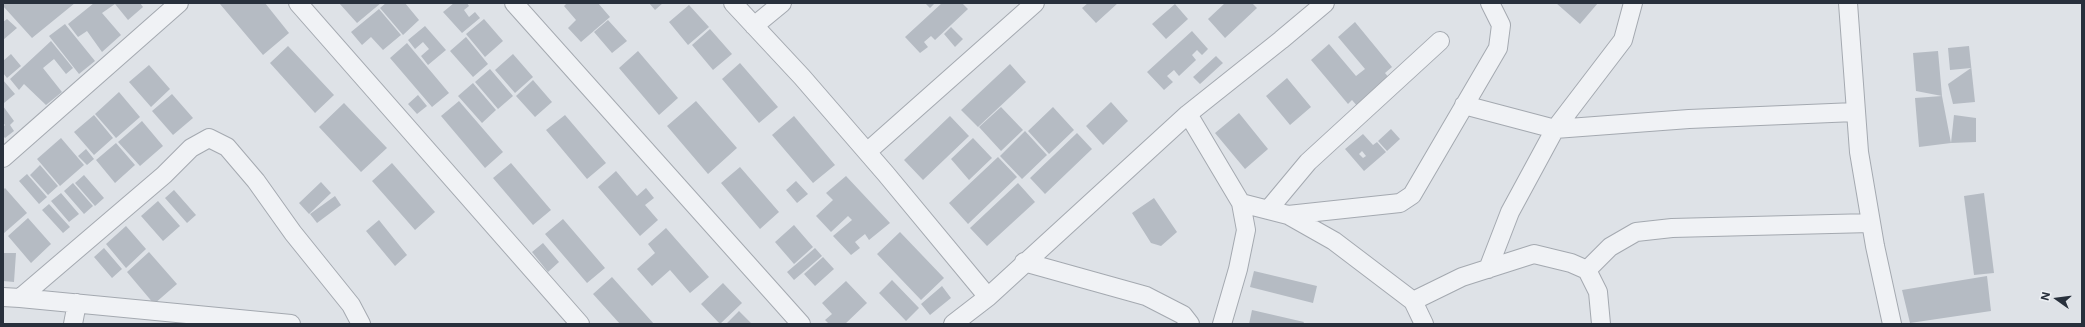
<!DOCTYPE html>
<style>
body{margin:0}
#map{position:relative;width:2085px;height:327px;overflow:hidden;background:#dee2e7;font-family:Inter,sans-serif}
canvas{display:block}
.frame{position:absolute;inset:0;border:4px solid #28303c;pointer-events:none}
.north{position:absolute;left:2037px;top:279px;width:40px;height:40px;-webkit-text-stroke:3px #edf0f4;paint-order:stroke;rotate:284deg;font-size:11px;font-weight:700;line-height:16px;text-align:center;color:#28303c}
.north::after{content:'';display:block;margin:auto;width:14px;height:18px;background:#28303c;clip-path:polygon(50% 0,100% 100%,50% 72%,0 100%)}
</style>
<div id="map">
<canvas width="2085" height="327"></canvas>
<div class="frame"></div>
<div class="north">N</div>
</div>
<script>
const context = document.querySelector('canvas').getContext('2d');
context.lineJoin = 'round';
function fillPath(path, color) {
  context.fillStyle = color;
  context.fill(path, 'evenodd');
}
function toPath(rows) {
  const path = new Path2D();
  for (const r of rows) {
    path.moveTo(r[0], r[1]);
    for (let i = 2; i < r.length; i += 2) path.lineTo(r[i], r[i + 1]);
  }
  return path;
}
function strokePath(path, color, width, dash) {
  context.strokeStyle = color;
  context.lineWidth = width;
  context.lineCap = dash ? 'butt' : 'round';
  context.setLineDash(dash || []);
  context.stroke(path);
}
const building = toPath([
 [3,3,75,3,32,38,3,6],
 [94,3,140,3,143,7,128,20,115,4,102,13,121,35,102,52,87,31,78,37,68,24],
 [222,3,265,3,289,33,263,55,220,4],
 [339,3,381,3,357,23],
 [386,3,405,3,419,20,403,35,380,8],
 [454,3,467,3,469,6,464,10,469,17,475,12,480,18,462,33,443,12],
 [567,3,598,3,610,17,581,42,568,28,576,20,564,6],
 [649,3,663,3,655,10],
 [925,3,935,3,930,8],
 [942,3,962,3,968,9,935,40,931,36,924,42,928,47,920,53,905,37],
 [1088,3,1118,3,1096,23,1082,8],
 [1225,3,1252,3,1257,8,1225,38,1208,19],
 [1556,3,1598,3,1580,24],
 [1175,4,1188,19,1166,39,1152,24],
 [689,5,709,27,688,45,669,22],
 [379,9,401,35,383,50,371,37,362,45,351,32],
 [7,19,17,28,3,40,3,22],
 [484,19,503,41,485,57,466,34],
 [608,20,627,41,612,53,594,32],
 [1355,22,1392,67,1385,73,1390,79,1358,107,1352,100,1348,104,1311,60,1329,44,1356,76,1365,69,1338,37],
 [65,24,95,61,79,74,49,36],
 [425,26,446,50,428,65,421,56,429,49,423,42,415,49,408,40],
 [951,27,963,39,955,47,944,34],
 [710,29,732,54,713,70,692,45],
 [1192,31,1208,49,1202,55,1197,50,1192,55,1196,60,1179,76,1174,70,1167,76,1173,82,1164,90,1147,72],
 [466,37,488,64,473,77,450,51],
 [51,41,73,68,66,74,54,59,43,68,62,92,46,105,24,84,19,90,10,79],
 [407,43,449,93,432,107,390,58],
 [288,46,334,95,315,113,270,63],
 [1969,46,1975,102,1953,104,1948,84,1971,68,1950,70,1948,48],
 [638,51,678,98,659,115,619,68],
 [1938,51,1942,96,1916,91,1913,53],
 [11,54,21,66,7,78,3,73,3,61],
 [513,54,533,77,515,93,495,70],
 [1216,56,1223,63,1200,84,1193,77],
 [740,63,778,107,759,123,722,79],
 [1010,64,1026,82,978,127,961,110],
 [149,65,170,89,151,107,129,82],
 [490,69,513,96,498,109,475,82],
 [1287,78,1311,107,1290,125,1266,96],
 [3,80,15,94,4,103,3,102],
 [533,80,552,102,535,117,516,96],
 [473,83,496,110,482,123,458,96],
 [119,92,140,117,116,138,95,114],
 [172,94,193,118,173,135,152,111],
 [418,95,427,106,417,114,408,104],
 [1942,96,1951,143,1919,147,1915,98],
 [459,101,503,152,485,168,441,116],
 [696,101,737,148,708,174,667,126],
 [1111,102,1128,121,1103,145,1086,126],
 [344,103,387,148,361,172,319,127],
 [3,106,14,121,10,125,14,131,5,138,3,136,3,127,5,125,3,123],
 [1001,107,1023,130,1001,151,979,127],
 [1053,107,1074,130,1049,154,1028,131],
 [1239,113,1268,149,1245,169,1215,133],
 [94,115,113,138,94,155,74,132],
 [565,115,606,163,587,179,546,130],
 [1954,115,1976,118,1976,142,1951,143],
 [794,116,835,165,813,183,772,135],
 [950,116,969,136,923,180,904,160],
 [142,121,163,146,140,166,118,142],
 [1391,129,1400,139,1387,151,1378,141],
 [1025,131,1047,155,1022,179,1000,156],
 [1077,133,1092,149,1045,194,1030,178],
 [1363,134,1373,145,1377,142,1386,152,1364,171,1345,149],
 [1362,151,1366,156,1363,158,1359,154],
 [61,138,84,165,60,186,37,159],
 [973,138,992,158,969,180,951,159],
 [116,143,135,165,115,183,96,160],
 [86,149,94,159,87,165,78,156],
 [998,157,1017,177,968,224,949,203],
 [392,163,435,212,415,230,372,181],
 [511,163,551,210,533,225,493,178],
 [40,165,58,186,48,195,30,175],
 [740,167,779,212,760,229,721,183],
 [616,171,637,196,646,188,654,198,645,205,658,220,640,236,598,187],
 [27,174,47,197,39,204,19,181],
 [84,175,104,198,95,206,75,183],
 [846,176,890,223,869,240,865,234,855,242,860,248,851,255,833,236,852,220,848,216,831,232,816,216,833,200,826,193],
 [796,181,808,194,797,203,786,190],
 [321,182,331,193,309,214,299,203],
 [73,183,93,206,84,214,64,191],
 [1018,183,1035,202,987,246,970,228],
 [5,188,27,213,3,234,3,190],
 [174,190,196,215,187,223,165,198],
 [61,193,79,214,69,222,51,201],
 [1984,193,1994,273,1974,275,1964,196],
 [335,196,341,205,317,223,310,214],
 [1154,198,1177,232,1161,246,1151,243,1132,213],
 [158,201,180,226,163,241,141,216],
 [49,204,70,227,63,233,42,210],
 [28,218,51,244,31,263,8,236],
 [563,219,605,268,587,283,545,234],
 [379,220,407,255,395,266,366,231],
 [794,225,813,247,794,264,775,242],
 [126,226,146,249,126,268,106,244],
 [666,228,709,277,690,293,670,270,652,286,637,269,655,253,648,244],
 [900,232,944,278,921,300,877,254],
 [543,243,559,262,548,272,532,252],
 [104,248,122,269,112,278,94,257],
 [815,248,822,256,794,280,787,272],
 [149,252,177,284,154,304,127,272],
 [3,253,16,253,14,282,3,281],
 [823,257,834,269,815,286,804,274],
 [1254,271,1317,286,1313,303,1250,287],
 [1987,276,1991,311,1910,323,1902,290],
 [612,277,654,324,620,324,593,294],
 [892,280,919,308,906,321,879,293],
 [846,281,867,303,845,324,829,324,825,320,832,314,822,303],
 [723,283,742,303,720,324,701,304],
 [942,286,951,298,930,315,921,304],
 [1252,310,1304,322,1303,324,1249,324],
 [739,311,752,324,726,324]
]);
const minor = toPath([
 [298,3,580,324],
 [514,3,801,324],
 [733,3,802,77,886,174,988,297],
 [1848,3,1859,152,1875,246,1892,324],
 [754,26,782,3],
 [1464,105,1555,129,1689,119,1855,112],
 [1188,114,1241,203,1246,230,1238,269,1222,324],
 [867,152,1035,3],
 [3,158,179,3],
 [1241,203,1288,215,1334,241,1413,301,1424,324],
 [1268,210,1308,162,1440,41],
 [1288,215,1400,203,1412,195,1498,48,1501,25,1490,3],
 [1024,262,1146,296,1183,315,1190,324],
 [1488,269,1510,212,1555,129,1623,40,1633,3],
 [1587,270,1610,247,1636,232,1672,228,1871,223],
 [3,297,20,298],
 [1413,301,1462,277,1534,254,1571,263,1587,270,1598,292,1601,324],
 [73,324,77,303],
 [291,324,20,298,164,175,191,148,209,138,227,147,256,181,293,233,351,305,361,324],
 [953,324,988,297,1188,114,1281,40,1325,3]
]);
fillPath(building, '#b5bbc3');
strokePath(minor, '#a4a9b0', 20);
strokePath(minor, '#f0f2f5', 18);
</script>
